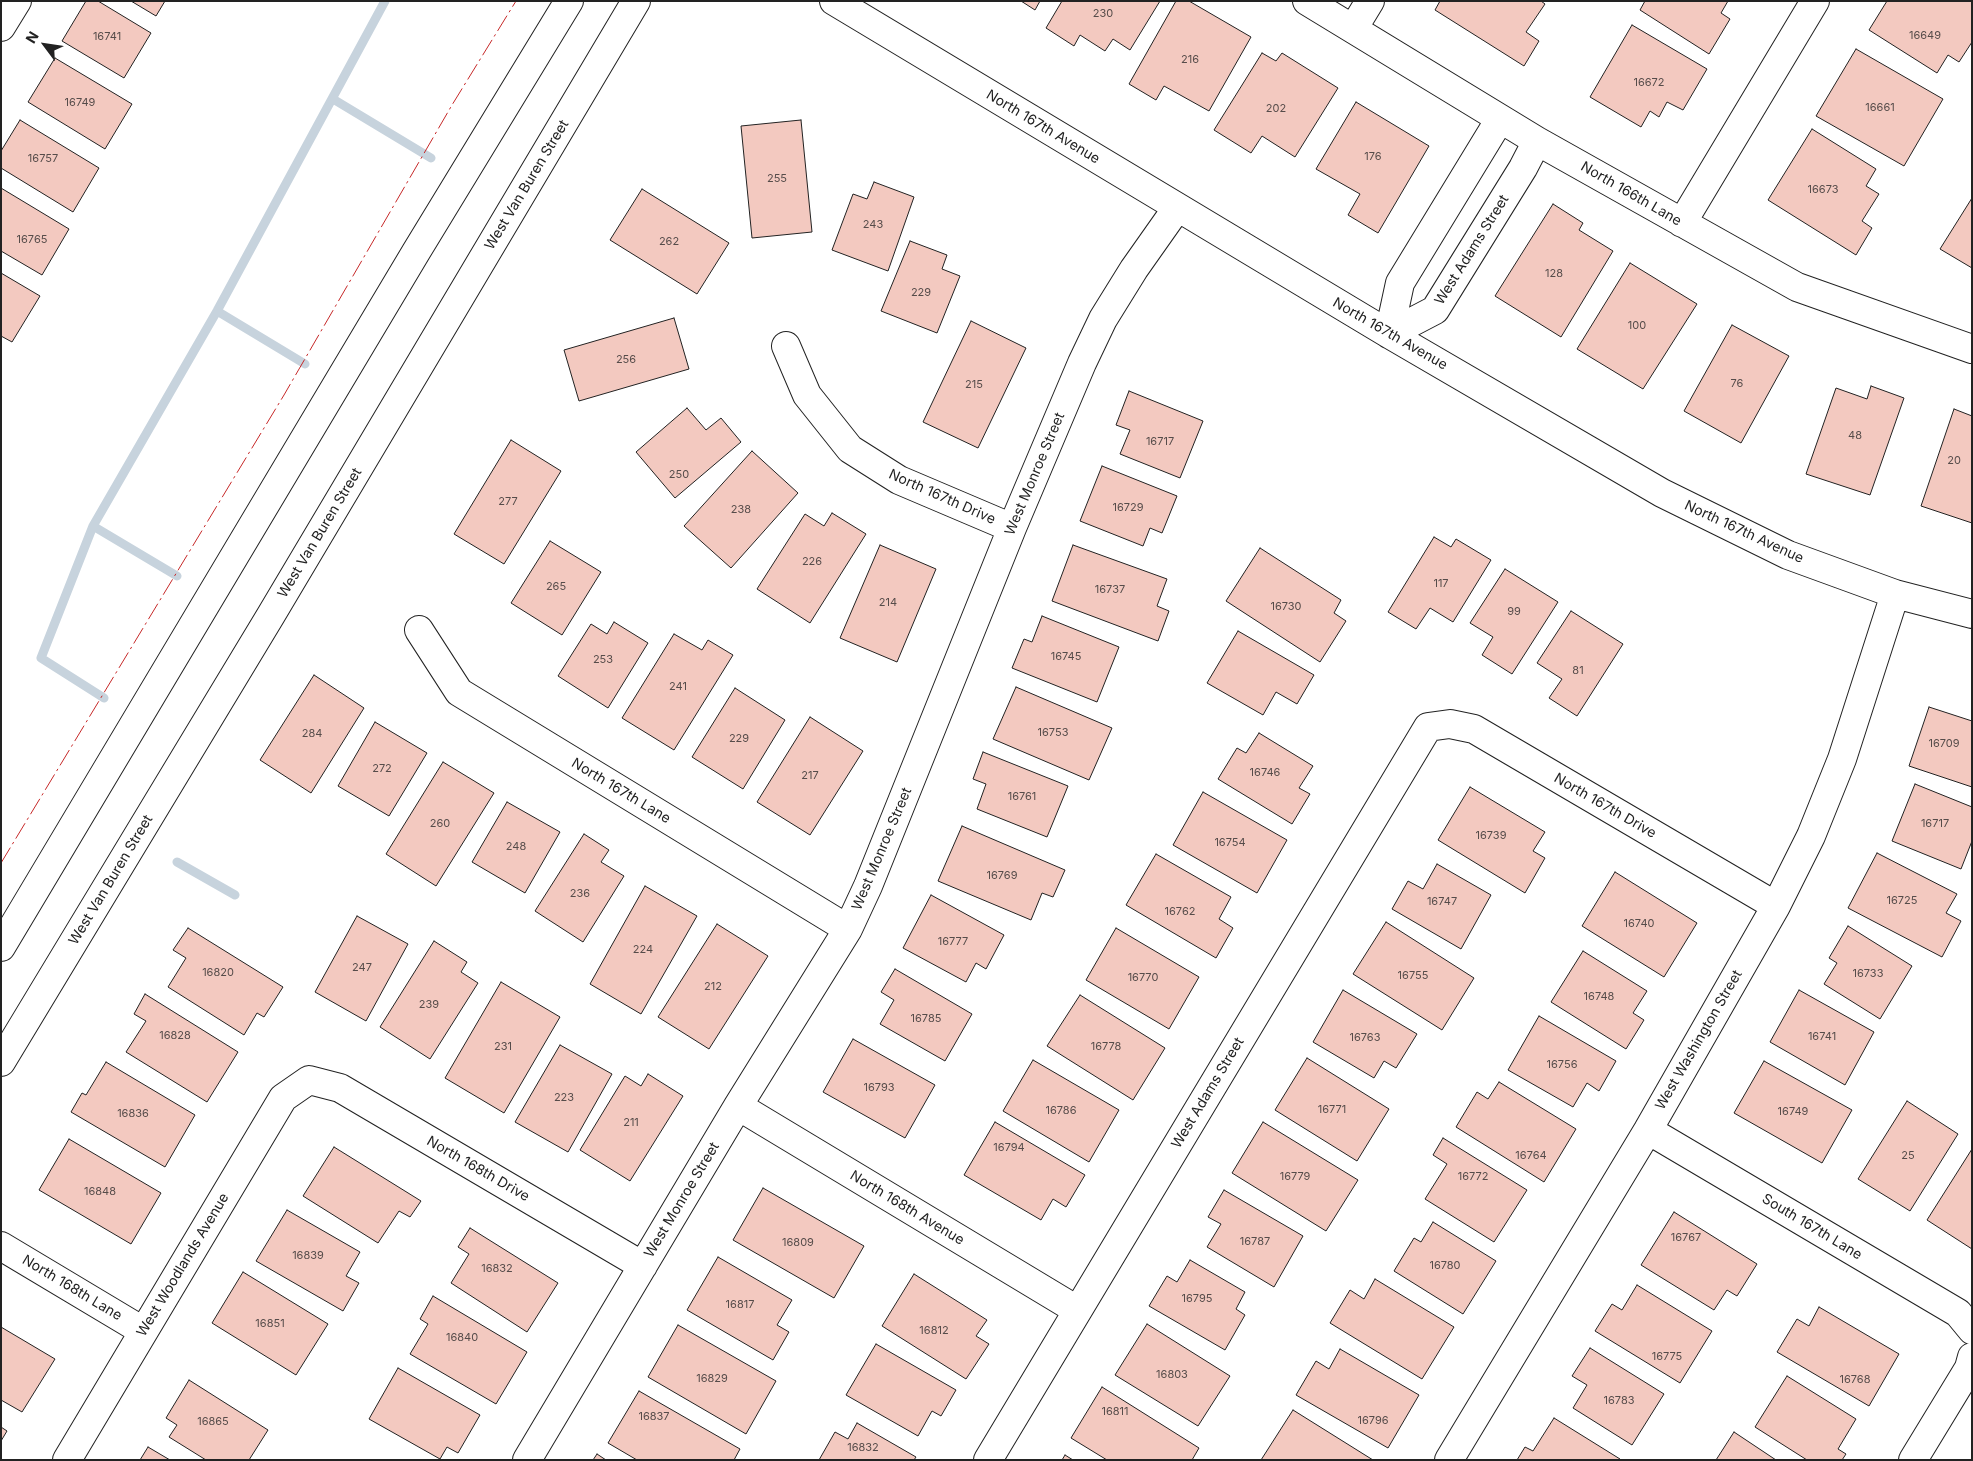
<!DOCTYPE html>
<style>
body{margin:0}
#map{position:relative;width:1973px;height:1461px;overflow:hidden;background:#fff;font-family:Inter,sans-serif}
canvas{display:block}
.frame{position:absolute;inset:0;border:2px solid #222;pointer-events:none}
.north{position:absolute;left:20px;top:20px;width:50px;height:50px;-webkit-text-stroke:4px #fff;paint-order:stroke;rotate:301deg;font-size:14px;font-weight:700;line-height:20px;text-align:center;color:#222}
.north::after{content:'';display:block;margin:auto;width:18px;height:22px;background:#222;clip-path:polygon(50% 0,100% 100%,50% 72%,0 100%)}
</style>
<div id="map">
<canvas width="1973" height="1461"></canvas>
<div class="frame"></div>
<div class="north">N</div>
</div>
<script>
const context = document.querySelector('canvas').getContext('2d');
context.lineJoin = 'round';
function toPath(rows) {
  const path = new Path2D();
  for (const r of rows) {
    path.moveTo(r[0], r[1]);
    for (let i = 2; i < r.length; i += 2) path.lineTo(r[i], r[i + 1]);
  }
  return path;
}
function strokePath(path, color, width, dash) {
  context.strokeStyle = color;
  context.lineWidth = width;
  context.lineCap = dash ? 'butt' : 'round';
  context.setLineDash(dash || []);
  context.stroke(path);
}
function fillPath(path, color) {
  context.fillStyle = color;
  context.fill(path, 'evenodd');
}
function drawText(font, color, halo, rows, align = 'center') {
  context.font = font + ' Inter,sans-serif';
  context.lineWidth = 4;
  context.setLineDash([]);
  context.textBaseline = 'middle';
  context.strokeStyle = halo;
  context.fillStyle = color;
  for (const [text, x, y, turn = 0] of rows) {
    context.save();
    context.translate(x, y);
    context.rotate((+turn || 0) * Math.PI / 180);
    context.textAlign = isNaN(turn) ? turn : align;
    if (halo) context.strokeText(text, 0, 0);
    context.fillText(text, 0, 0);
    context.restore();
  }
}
const stream = toPath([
 [333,99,431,158],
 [217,311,305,364],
 [93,526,177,576],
 [104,698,41,658,93,526,217,311,385,1],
 [177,862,235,895]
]);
const building = toPath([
 [86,1,98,1,151,33,124,78,62,41,86,1],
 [131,1,165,1,156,16,131,1],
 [1021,1,1040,1,1035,10,1021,1],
 [1062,1,1160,1,1130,50,1113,39,1105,51,1080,35,1074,46,1046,28,1062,1],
 [1176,1,1189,1,1251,37,1209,111,1164,86,1156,100,1129,84,1176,1],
 [1440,1,1541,1,1545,4,1526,32,1539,41,1524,66,1435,10,1440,1],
 [1645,1,1728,1,1721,13,1730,19,1709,54,1640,10,1645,1],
 [1887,1,1972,1,1972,42,1959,62,1948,55,1937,73,1869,30,1887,1],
 [1632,25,1707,69,1683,110,1667,102,1659,117,1650,111,1641,127,1590,97,1632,25],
 [1856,49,1943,99,1904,166,1816,116,1856,49],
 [1262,53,1276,61,1282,53,1338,88,1295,157,1262,136,1251,153,1214,130,1262,53],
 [55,58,132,104,105,149,28,102,55,58],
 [1356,102,1429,146,1378,233,1348,215,1360,194,1316,169,1356,102],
 [20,120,99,168,73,212,1,168,1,151,20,120],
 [801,120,812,232,752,238,741,126,801,120],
 [1812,129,1876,169,1866,186,1879,194,1862,221,1872,228,1856,255,1768,200,1812,129],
 [874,182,914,197,888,271,832,250,853,194,867,199,874,182],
 [1,188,69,229,42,275,1,251,1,188],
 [642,189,729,243,697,294,610,240,642,189],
 [1972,198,1972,268,1940,249,1972,198],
 [1553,204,1583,223,1579,230,1613,251,1561,337,1495,296,1553,204],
 [910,241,947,255,942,269,960,276,937,333,881,311,910,241],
 [1630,263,1697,304,1643,389,1577,349,1630,263],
 [1,273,40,296,12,342,1,336,1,273],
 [674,318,689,369,579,401,564,350,674,318],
 [971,321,1026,348,978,448,923,422,971,321],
 [1732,325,1789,356,1741,443,1684,411,1732,325],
 [1871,386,1904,398,1870,495,1806,474,1836,388,1867,399,1871,386],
 [1129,391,1203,421,1180,478,1120,454,1130,430,1116,425,1129,391],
 [687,408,706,430,721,418,741,442,675,498,636,452,687,408],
 [1954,409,1972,416,1972,523,1921,506,1954,409],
 [511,440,561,471,504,564,454,534,511,440],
 [752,451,798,493,731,568,684,526,752,451],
 [1102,466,1177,496,1162,533,1150,528,1143,546,1080,521,1102,466],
 [832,513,866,534,810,623,757,589,805,514,824,526,832,513],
 [1434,537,1451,547,1456,539,1491,560,1453,622,1430,608,1416,629,1388,612,1434,537],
 [550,541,601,572,562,635,511,603,550,541],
 [880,545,936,569,897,662,840,638,880,545],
 [1073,545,1167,579,1157,606,1169,611,1158,641,1052,601,1073,545],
 [1260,548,1341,600,1334,613,1346,621,1320,662,1226,601,1260,548],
 [1505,569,1558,602,1512,674,1482,655,1493,637,1470,623,1505,569],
 [1571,611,1623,644,1577,716,1549,698,1562,679,1537,663,1571,611],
 [1042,616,1119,647,1097,702,1012,668,1024,639,1032,642,1042,616],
 [614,622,648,643,608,708,558,676,591,624,607,634,614,622],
 [1238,631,1314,675,1297,704,1276,692,1263,715,1207,683,1238,631],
 [674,634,702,650,708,640,733,655,674,750,622,718,674,634],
 [314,675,364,708,311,793,260,760,314,675],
 [1016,687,1112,728,1089,780,993,739,1016,687],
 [735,688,785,720,743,789,692,757,735,688],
 [1929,707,1972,721,1972,787,1909,766,1929,707],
 [810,717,863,751,810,835,757,802,810,717],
 [375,722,427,753,389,816,338,786,375,722],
 [1259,733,1313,766,1299,788,1310,794,1292,824,1218,779,1237,748,1246,753,1259,733],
 [983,752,1068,786,1047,837,977,809,986,784,973,779,983,752],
 [443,762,494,793,436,886,386,854,443,762],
 [1915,784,1972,807,1972,841,1961,869,1892,841,1915,784],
 [1470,787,1545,832,1533,851,1545,858,1525,893,1438,840,1470,787],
 [1203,792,1287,840,1257,893,1173,845,1203,792],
 [507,802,560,832,525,893,472,862,507,802],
 [962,826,1065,870,1053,897,1042,893,1031,920,938,881,962,826],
 [584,834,609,850,601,862,624,876,583,942,535,911,584,834],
 [1877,853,1957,894,1946,913,1961,921,1942,957,1848,908,1877,853],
 [1156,854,1231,897,1219,919,1233,928,1216,958,1126,905,1156,854],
 [1437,864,1491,895,1461,949,1392,909,1408,881,1423,889,1437,864],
 [1615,872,1697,923,1664,977,1582,926,1615,872],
 [645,886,697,916,641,1014,590,984,645,886],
 [931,895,1004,935,986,969,976,963,966,982,903,948,931,895],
 [357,916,408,944,366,1021,315,992,357,916],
 [1386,922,1474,978,1442,1030,1353,974,1386,922],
 [717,924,768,956,709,1049,658,1017,717,924],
 [1848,926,1912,966,1880,1019,1824,984,1837,963,1829,958,1848,926],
 [188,928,283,987,264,1017,257,1013,244,1035,168,987,186,958,173,950,188,928],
 [1116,928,1199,977,1169,1029,1086,980,1116,928],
 [434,941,467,962,461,972,478,983,430,1059,380,1027,434,941],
 [1583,951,1647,991,1633,1013,1644,1020,1626,1049,1551,1002,1583,951],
 [895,969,972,1014,945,1061,880,1024,894,1000,881,992,895,969],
 [501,982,560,1017,504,1113,445,1078,501,982],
 [1343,990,1417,1034,1396,1068,1384,1061,1374,1078,1313,1042,1343,990],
 [1799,990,1874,1032,1845,1085,1770,1042,1799,990],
 [145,994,238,1052,207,1102,126,1052,146,1021,134,1014,145,994],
 [1080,995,1165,1048,1133,1100,1047,1046,1080,995],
 [1539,1016,1616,1061,1599,1091,1587,1083,1573,1107,1508,1070,1539,1016],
 [853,1039,935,1085,905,1138,823,1092,853,1039],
 [560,1045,612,1074,568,1152,515,1122,560,1045],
 [1307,1058,1389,1109,1357,1161,1275,1110,1307,1058],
 [1033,1060,1119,1110,1089,1162,1003,1111,1033,1060],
 [1764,1061,1852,1110,1822,1163,1734,1113,1764,1061],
 [106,1062,195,1115,165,1167,71,1112,82,1093,86,1095,106,1062],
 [648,1074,683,1096,630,1181,580,1150,625,1076,641,1086,648,1074],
 [1499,1082,1576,1129,1544,1182,1456,1127,1477,1092,1488,1099,1499,1082],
 [1907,1101,1958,1134,1910,1211,1858,1179,1907,1101],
 [995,1122,1085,1175,1066,1207,1053,1199,1041,1220,964,1175,995,1122],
 [1263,1122,1358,1180,1326,1231,1232,1173,1263,1122],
 [1443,1138,1527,1190,1494,1242,1425,1199,1447,1164,1433,1155,1443,1138],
 [69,1139,161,1193,131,1244,39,1190,69,1139],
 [334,1147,421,1201,410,1217,399,1211,378,1243,303,1196,334,1147],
 [1972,1149,1972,1249,1927,1220,1972,1149],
 [763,1188,864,1246,834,1298,733,1240,763,1188],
 [1224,1190,1303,1236,1274,1287,1207,1247,1221,1224,1208,1217,1224,1190],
 [287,1210,360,1252,346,1276,359,1283,343,1311,256,1261,287,1210],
 [1674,1212,1757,1264,1737,1296,1727,1290,1714,1310,1641,1265,1674,1212],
 [1433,1222,1496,1261,1463,1314,1394,1271,1414,1238,1421,1242,1433,1222],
 [470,1228,558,1283,527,1332,451,1283,469,1254,458,1247,470,1228],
 [718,1257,792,1300,777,1325,789,1332,773,1360,687,1310,718,1257],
 [1190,1260,1245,1292,1236,1309,1245,1315,1225,1350,1149,1306,1167,1276,1177,1282,1190,1260],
 [243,1272,328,1324,296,1375,212,1323,243,1272],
 [914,1274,987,1320,976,1336,989,1344,966,1379,882,1326,914,1274],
 [1375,1279,1454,1327,1422,1379,1330,1323,1350,1290,1364,1299,1375,1279],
 [1637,1285,1712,1331,1680,1383,1595,1331,1612,1304,1622,1310,1637,1285],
 [433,1296,527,1352,496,1404,410,1354,428,1324,420,1319,433,1296],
 [1819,1307,1899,1354,1869,1406,1777,1352,1797,1319,1809,1326,1819,1307],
 [1147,1324,1230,1376,1198,1426,1115,1375,1147,1324],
 [678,1325,776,1381,746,1434,648,1377,678,1325],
 [1,1327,55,1359,22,1412,1,1400,1,1327],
 [876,1344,956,1390,941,1416,932,1411,918,1436,846,1395,876,1344],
 [1590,1348,1664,1394,1632,1445,1573,1408,1587,1385,1572,1376,1590,1348],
 [1340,1349,1419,1395,1388,1448,1296,1395,1316,1361,1329,1369,1340,1349],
 [398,1368,480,1415,458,1453,447,1447,440,1459,369,1419,398,1368],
 [1787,1376,1856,1419,1838,1449,1846,1454,1842,1460,1807,1460,1755,1427,1787,1376],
 [189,1380,268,1430,249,1460,206,1460,169,1437,177,1425,166,1418,189,1380],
 [1102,1387,1199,1448,1192,1460,1107,1460,1071,1438,1102,1387],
 [639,1391,740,1449,734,1460,637,1460,608,1443,639,1391],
 [1293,1410,1373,1460,1261,1460,1293,1410],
 [1554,1418,1620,1459,1620,1460,1517,1460,1525,1447,1533,1451,1554,1418],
 [857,1423,916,1457,914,1460,819,1460,835,1432,848,1439,857,1423],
 [1,1427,7,1431,1,1441,1,1427],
 [1734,1432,1776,1460,1716,1460,1734,1432],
 [148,1447,170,1460,140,1460,148,1447],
 [597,1454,606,1460,593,1460,597,1454],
 [1065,1455,1073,1460,1062,1460,1065,1455]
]);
const minor = toPath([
 [834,1,1389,334,1662,493,1788,555,1895,594,1972,614],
 [1307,1,1537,141,1797,287,1972,349],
 [1,27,17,1],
 [1353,29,1370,1],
 [1682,223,1815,1],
 [1389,334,1435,310,1523,168,1537,141],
 [1389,334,1400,283,1500,119],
 [786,346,807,395,850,449,899,480,1012,528],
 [419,630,459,692,848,929],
 [738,1106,1077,1310],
 [1648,1130,1958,1313,1972,1330],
 [1,1246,143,1331],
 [67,1460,283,1098,309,1080,340,1088,643,1266],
 [527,1460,738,1106,848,929,868,886,1012,528,1082,363,1103,319,1134,269,1177,208],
 [988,1460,1428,727,1450,724,1474,729,1776,906],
 [1449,1460,1648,1130,1776,906,1811,836,1842,759,1895,594],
 [1913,1460,1969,1368,1972,1357]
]);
const major = toPath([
 [1,947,416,252,569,1],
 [1,1062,271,615,636,1]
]);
const power = toPath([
 [1,863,284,395,452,105,516,1]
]);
const numberNames = [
 ["230",1103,14],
 ["16649",1925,36],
 ["16741",107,37],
 ["216",1190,60],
 ["16672",1649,83],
 ["16749",80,103],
 ["16661",1880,108],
 ["202",1276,109],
 ["176",1373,157],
 ["16757",43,159],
 ["255",777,179],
 ["16673",1823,190],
 ["243",873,225],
 ["16765",32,240],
 ["262",669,242],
 ["128",1554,274],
 ["229",921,293],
 ["100",1637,326],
 ["256",626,360],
 ["76",1737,384],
 ["215",974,385],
 ["48",1855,436],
 ["16717",1160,442],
 ["20",1954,461],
 ["250",679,475],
 ["277",508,502],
 ["16729",1128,508],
 ["238",741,510],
 ["226",812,562],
 ["117",1441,584],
 ["265",556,587],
 ["16737",1110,590],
 ["214",888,603],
 ["16730",1286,607],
 ["99",1514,612],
 ["16745",1066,657],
 ["253",603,660],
 ["81",1578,671],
 ["241",678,687],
 ["16753",1053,733],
 ["284",312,734],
 ["229",739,739],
 ["16709",1944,744],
 ["272",382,769],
 ["16746",1265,773],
 ["217",810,776],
 ["16761",1022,797],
 ["260",440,824],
 ["16717",1935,824],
 ["16739",1491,836],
 ["16754",1230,843],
 ["248",516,847],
 ["16769",1002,876],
 ["236",580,894],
 ["16725",1902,901],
 ["16747",1442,902],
 ["16762",1180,912],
 ["16740",1639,924],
 ["16777",953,942],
 ["224",643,950],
 ["247",362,968],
 ["16820",218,973],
 ["16733",1868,974],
 ["16755",1413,976],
 ["16770",1143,978],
 ["212",713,987],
 ["16748",1599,997],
 ["239",429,1005],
 ["16785",926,1019],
 ["16828",175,1036],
 ["16741",1822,1037],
 ["16763",1365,1038],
 ["231",503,1047],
 ["16778",1106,1047],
 ["16756",1562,1065],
 ["16793",879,1088],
 ["223",564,1098],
 ["16771",1332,1110],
 ["16786",1061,1111],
 ["16749",1793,1112],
 ["16836",133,1114],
 ["211",631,1123],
 ["16794",1009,1148],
 ["16764",1531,1156],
 ["25",1908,1156],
 ["16779",1295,1177],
 ["16772",1473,1177],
 ["16848",100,1192],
 ["16767",1686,1238],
 ["16787",1255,1242],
 ["16809",798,1243],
 ["16839",308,1256],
 ["16780",1445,1266],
 ["16832",497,1269],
 ["16795",1197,1299],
 ["16817",740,1305],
 ["16851",270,1324],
 ["16812",934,1331],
 ["16840",462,1338],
 ["16775",1667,1357],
 ["16803",1172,1375],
 ["16829",712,1379],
 ["16768",1855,1380],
 ["16783",1619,1401],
 ["16811",1115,1412],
 ["16837",654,1417],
 ["16796",1373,1421],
 ["16865",213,1422],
 ["16832",863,1448]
];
const streetNames = [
 ["North 167th Avenue",1043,127,31],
 ["West Van Buren Street",527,185,-59],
 ["North 166th Lane",1631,194,30],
 ["West Adams Street",1472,250,-58],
 ["North 167th Avenue",1390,334,30],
 ["West Monroe Street",1035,474,-67],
 ["North 167th Drive",942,497,24],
 ["North 167th Avenue",1744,532,25],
 ["West Van Buren Street",320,533,-59],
 ["North 167th Lane",621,791,31],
 ["North 167th Drive",1605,806,30],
 ["West Monroe Street",882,849,-67],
 ["West Van Buren Street",111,880,-59],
 ["West Washington Street",1699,1040,-60],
 ["West Adams Street",1208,1093,-59],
 ["North 168th Drive",478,1169,30],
 ["West Monroe Street",682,1200,-59],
 ["North 168th Avenue",907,1208,31],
 ["South 167th Lane",1812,1227,31],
 ["West Woodlands Avenue",183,1265,-59],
 ["North 168th Lane",72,1288,31]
];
strokePath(stream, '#c7d3dd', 9);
fillPath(building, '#f3c9c0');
strokePath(building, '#222', 1);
strokePath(minor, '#222', 30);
strokePath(major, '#222', 30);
strokePath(minor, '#fff', 28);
strokePath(major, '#fff', 28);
strokePath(power, '#c62828', 1, [18, 4, 2.5, 4]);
drawText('11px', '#564c4a', null, numberNames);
drawText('14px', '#222', '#fff', streetNames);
</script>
